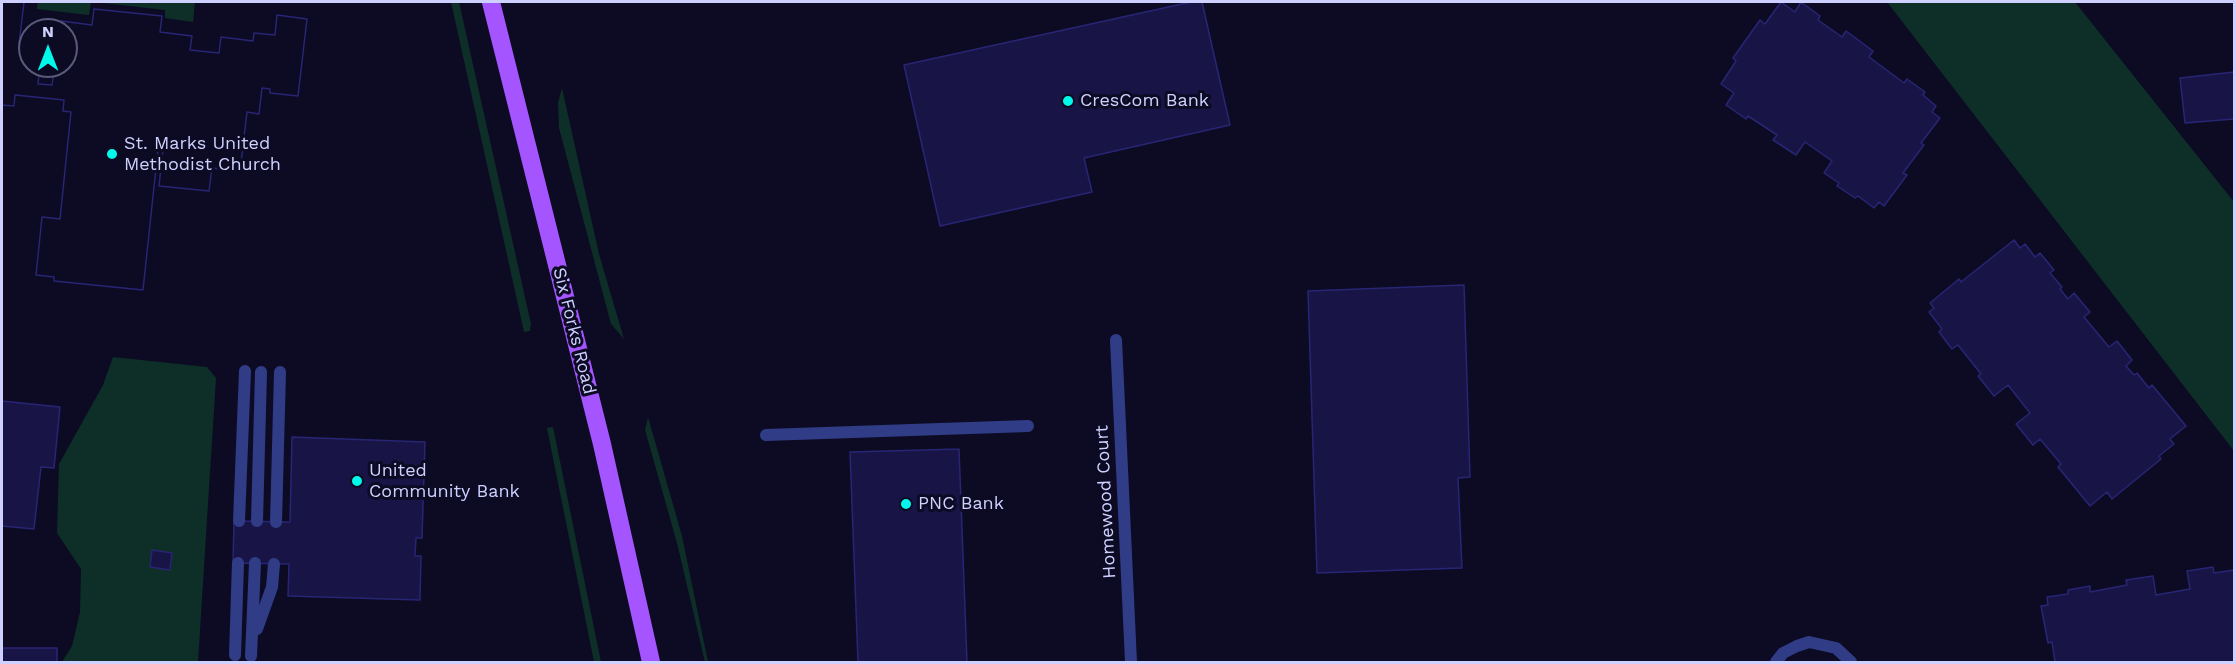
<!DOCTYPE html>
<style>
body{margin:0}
#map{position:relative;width:2236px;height:664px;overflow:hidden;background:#0c0b23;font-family:"Work Sans",sans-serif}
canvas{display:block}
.frame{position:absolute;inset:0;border:3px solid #ced0ff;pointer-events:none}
.north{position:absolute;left:18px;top:18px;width:60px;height:60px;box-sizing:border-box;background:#0c0b23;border:2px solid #5a5a7b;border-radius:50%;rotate:0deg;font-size:16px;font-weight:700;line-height:24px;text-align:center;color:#ced0ff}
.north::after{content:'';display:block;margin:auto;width:21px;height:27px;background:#00f9ea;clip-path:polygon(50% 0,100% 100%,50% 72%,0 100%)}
</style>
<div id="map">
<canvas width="2236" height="664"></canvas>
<div class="frame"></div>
<div class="north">N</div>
</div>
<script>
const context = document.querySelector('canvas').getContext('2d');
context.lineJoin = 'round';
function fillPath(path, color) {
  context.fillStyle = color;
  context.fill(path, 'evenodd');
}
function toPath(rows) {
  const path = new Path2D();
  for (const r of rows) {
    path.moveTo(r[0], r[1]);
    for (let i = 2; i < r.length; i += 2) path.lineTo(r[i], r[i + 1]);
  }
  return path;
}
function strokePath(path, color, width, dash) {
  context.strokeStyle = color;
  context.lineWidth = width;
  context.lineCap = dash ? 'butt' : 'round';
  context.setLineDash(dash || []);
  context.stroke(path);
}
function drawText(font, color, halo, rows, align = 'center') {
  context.font = font + ' "Work Sans",sans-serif';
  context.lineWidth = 6;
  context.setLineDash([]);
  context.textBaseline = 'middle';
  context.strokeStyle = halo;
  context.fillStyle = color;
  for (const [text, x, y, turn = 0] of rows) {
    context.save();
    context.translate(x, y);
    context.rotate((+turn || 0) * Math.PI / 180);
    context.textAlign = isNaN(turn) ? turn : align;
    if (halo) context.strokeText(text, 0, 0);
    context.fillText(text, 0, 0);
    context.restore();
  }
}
const green = toPath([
 [38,2,91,2,89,15,37,9],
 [94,2,195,2,193,22,165,18,165,10],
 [451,2,459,2,531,324,530,331,524,332],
 [1887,2,2075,2,2234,202,2234,451],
 [562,88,599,254,624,339,611,324,559,128,558,103],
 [113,357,207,367,216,378,198,662,62,662,72,646,80,612,81,569,57,533,59,464,103,385],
 [648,417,682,536,708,662,705,662,677,543,645,430],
 [553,427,601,662,594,662,547,428]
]);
const building = toPath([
 [2,2,24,2,19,44,30,46,30,66,40,66,38,84,52,85,55,66,66,66,66,30,60,30,61,21,92,25,94,9,162,16,160,32,192,36,190,50,219,53,221,37,253,41,254,33,275,35,277,15,307,19,298,96,270,93,270,89,262,88,259,114,247,112,240,171,212,168,209,191,159,186,164,140,159,140,143,290,54,281,54,277,36,275,42,217,60,219,71,112,63,111,64,100,15,95,14,106,2,105,2,2],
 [2,2,24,2,19,44,30,46,30,66,40,66,38,84,52,85,55,66,66,66,66,30,60,30,61,21,92,25,94,9,162,16,160,32,192,36,190,50,219,53,221,37,253,41,254,33,275,35,277,15,307,19,298,96,270,93,270,89,262,88,259,114,247,112,240,171,212,168,209,191,159,186,164,140,159,140,143,290,54,281,54,277,36,275,42,217,60,219,71,112,63,111,64,100,15,95,14,106,2,105,2,2],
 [1191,2,1202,2,1230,125,1084,158,1092,192,940,226,904,65,1191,2],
 [1781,2,1795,12,1801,2,1820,16,1818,20,1842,37,1846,31,1873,51,1869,57,1904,83,1907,79,1925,92,1923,95,1936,106,1932,112,1940,118,1921,143,1924,145,1903,173,1907,175,1884,206,1879,202,1874,208,1858,196,1855,198,1837,186,1839,183,1824,173,1832,161,1805,142,1796,155,1773,140,1777,135,1748,116,1746,119,1726,105,1734,93,1721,84,1736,61,1733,58,1760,20,1765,24,1781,2],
 [2234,72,2234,119,2185,123,2180,78,2234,72],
 [2014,240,2020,248,2025,244,2035,257,2040,253,2054,270,2050,273,2062,287,2060,289,2068,299,2074,293,2090,312,2084,317,2109,347,2117,341,2132,360,2126,366,2134,375,2137,373,2149,388,2152,385,2186,426,2170,439,2174,444,2159,456,2161,459,2112,499,2107,492,2090,506,2058,467,2061,464,2040,439,2033,445,2016,424,2030,413,2008,385,1994,396,1978,376,1981,374,1958,345,1952,349,1939,332,1942,329,1929,312,1934,308,1930,303,1959,279,1961,282,2014,240],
 [1464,285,1470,477,1458,478,1462,568,1317,573,1308,291,1464,285],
 [2,401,60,407,54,468,41,467,34,529,2,526,2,401],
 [292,437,425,442,422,538,416,538,415,556,421,556,420,600,288,596,289,564,233,563,234,521,290,522,292,437],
 [959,449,967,662,858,662,850,452,959,449],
 [152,550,172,553,170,570,150,567,152,550],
 [2213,567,2214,573,2234,570,2234,662,2055,662,2052,642,2048,643,2041,606,2048,605,2047,597,2068,594,2068,590,2090,586,2090,592,2127,585,2126,580,2153,576,2156,595,2190,589,2187,571,2213,567],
 [2,648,57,648,57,662,2,662,2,648]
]);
const lane = toPath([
 [766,435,1028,426],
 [239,521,245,371],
 [257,521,261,372],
 [276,522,280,372],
 [257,629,272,587,274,564],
 [235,655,238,563],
 [251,656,255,563]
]);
const street = toPath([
 [1116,340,1131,662],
 [1776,662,1783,653,1797,646,1809,642,1836,648,1851,662]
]);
const primary = toPath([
 [491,2,602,444,651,662]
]);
const markers = [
 [1068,101,6,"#00f9ea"],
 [112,154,6,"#00f9ea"],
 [357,481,6,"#00f9ea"],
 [906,504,6,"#00f9ea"]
];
const poiNames = [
 ["CresCom Bank",1080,101],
 ["St. Marks United",124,144],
 ["Methodist Church",124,165],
 ["United",369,471],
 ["Community Bank",369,492],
 ["PNC Bank",918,504]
];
const streetNames = [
 ["Six Forks Road",574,331,76],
 ["Homewood Court",1106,502,-93]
];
fillPath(green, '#0e2e28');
fillPath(building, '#181546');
strokePath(building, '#282575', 1.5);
strokePath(lane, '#313c87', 12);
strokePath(street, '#313c87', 12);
strokePath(primary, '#a455ff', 18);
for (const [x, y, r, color] of markers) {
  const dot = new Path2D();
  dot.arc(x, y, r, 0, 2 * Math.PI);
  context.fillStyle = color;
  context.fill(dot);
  strokePath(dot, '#0c0b23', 2);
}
drawText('18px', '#ced0ff', '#0c0b23', poiNames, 'left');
drawText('18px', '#ced0ff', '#0c0b23', streetNames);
</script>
